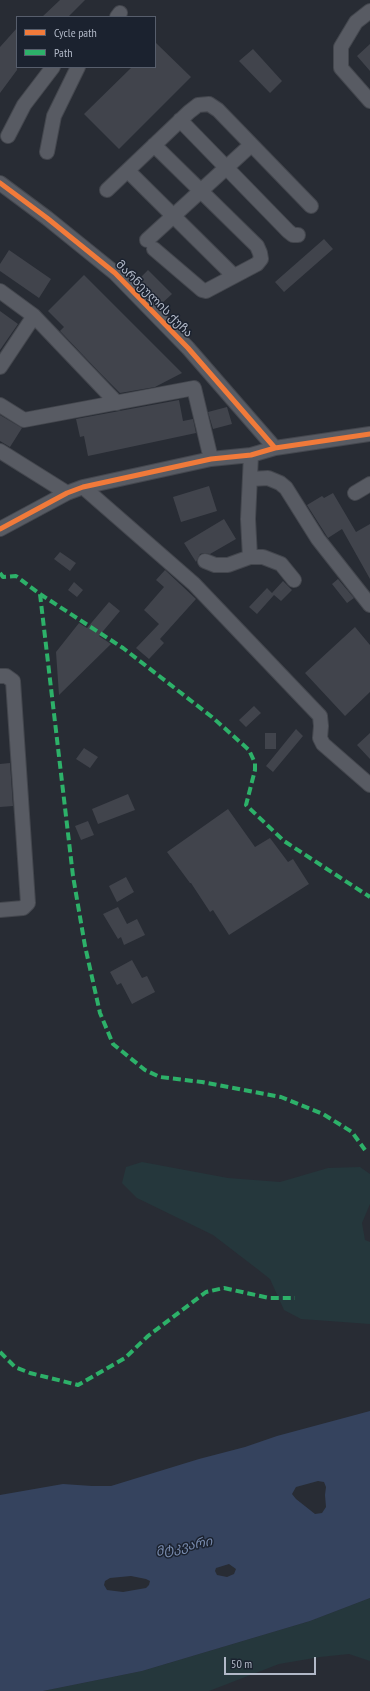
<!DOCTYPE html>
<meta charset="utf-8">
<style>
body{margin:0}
#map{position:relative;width:370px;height:1691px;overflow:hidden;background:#282c34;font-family:"PT Sans Narrow",sans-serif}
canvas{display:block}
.legend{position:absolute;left:16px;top:16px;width:140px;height:52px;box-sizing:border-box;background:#1b222f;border:1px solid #575e6c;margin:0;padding:5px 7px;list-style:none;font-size:12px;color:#b1b8c7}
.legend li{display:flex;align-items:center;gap:8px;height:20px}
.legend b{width:20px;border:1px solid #575e6c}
.scale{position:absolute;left:224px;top:1657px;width:92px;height:18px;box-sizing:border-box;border:2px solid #b1b8c7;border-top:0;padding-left:5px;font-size:12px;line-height:14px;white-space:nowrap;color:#b1b8c7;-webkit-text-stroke:3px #1b222f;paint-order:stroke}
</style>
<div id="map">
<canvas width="370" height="1691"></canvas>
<ul class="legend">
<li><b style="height:5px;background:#f17a3a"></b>Cycle path</li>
<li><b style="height:5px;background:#2db169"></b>Path</li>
</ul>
<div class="scale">50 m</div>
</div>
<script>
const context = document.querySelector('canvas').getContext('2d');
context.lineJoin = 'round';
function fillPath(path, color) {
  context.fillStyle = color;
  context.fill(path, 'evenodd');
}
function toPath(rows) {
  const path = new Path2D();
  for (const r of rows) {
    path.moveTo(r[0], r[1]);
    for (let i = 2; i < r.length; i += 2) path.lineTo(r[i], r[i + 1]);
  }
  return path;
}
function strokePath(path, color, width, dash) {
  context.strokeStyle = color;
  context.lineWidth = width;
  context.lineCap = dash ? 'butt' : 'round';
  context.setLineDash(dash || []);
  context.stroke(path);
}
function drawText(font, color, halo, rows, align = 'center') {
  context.font = font + ' "PT Sans Narrow","Noto Sans Georgian",sans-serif';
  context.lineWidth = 3;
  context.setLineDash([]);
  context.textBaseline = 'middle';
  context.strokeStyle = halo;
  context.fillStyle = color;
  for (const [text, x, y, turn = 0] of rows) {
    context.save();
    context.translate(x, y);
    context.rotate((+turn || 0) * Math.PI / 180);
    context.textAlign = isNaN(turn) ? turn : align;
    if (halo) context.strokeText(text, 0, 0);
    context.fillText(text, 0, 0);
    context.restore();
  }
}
const green = toPath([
 [142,1162,228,1178,280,1182,328,1168,360,1167,370,1174,370,1204,362,1223,365,1240,370,1242,370,1324,301,1319,284,1310,270,1279,256,1268,213,1235,137,1198,122,1183,126,1167],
 [370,1598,370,1661,349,1654,320,1657,279,1664,209,1691,43,1691,142,1671,310,1621]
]);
const water = toPath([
 [370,1411,370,1598,310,1621,142,1671,43,1691,0,1691,0,1495,63,1484,92,1486,111,1486,199,1459,245,1447,277,1436],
 [318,1481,324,1482,326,1487,325,1495,326,1507,322,1513,315,1514,296,1499,292,1494,296,1487],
 [229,1564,236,1569,234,1574,227,1577,217,1575,215,1571,216,1568],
 [131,1576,146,1579,150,1581,149,1585,146,1588,123,1592,107,1590,104,1585,105,1581,110,1578]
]);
const building = toPath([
 [60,0,85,0,68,17,42,17],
 [17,28,17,70,0,93,0,47],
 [155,42,191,77,119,149,84,114,132,67,155,67],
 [370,44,370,71,357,56],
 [253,49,282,81,270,93,239,61],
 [324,239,333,249,284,292,275,282],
 [9,250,51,279,39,298,0,271,0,264],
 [148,270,172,294,159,306,136,282],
 [84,275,182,373,155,387,120,393,99,372,60,331,64,327,48,311],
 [0,311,18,324,0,350],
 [179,400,183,421,193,419,196,433,88,456,84,436,80,437,76,419],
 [227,407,232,424,213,429,208,412],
 [0,415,22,428,10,447,0,441],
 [209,486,217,511,181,522,173,497],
 [333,493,356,532,370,524,370,579,342,529,328,538,307,505,322,496,324,498],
 [224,519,236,539,210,554,204,553,200,554,196,562,184,543],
 [60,552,76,563,70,571,54,559],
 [165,570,196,599,160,639,164,643,149,659,136,648,159,624,144,610,164,587,156,580],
 [338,579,354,598,347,603,332,584],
 [283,581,292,590,281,601,274,595,257,614,249,607,267,588,272,593],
 [74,582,83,590,77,597,68,590],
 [109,602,120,611,99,636,111,644,59,695,56,652,79,623,87,628],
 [355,627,370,645,370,692,345,716,305,673],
 [254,706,261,713,246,727,239,720],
 [296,729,303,736,273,772,266,766],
 [265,733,276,733,276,749,265,749],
 [370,733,370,759,357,745],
 [84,748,98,757,90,768,76,759],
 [10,763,13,806,0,807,0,764],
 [128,794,135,810,98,824,92,809],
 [228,809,255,847,270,838,288,862,293,859,309,884,229,935,213,910,210,912,191,883,190,883,167,852],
 [88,821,94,835,81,840,75,826],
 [126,877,134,892,117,902,109,886],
 [118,907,127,924,137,919,145,935,124,945,121,937,118,939,103,914],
 [132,960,142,978,147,976,155,992,132,1004,121,983,117,985,110,972]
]);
const minor = toPath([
 [370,11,356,22,341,47,341,68,370,101],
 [117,17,120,13],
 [180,120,288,231,293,235,298,235],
 [8,136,24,105,53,67],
 [154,145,257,246,260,253,261,259,257,264,206,291,202,290,154,249],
 [47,152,54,116,78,67],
 [128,171,234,276],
 [0,183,47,218,115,273,188,348,275,448],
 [107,190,189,112,198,105,209,104,218,110,311,206],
 [147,240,251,145],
 [0,291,34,316,117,403],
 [0,367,34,316],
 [0,405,24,420,194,388,211,459],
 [0,451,67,493],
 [251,455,248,519,250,557,263,557,281,564,294,580],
 [251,479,268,478,280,483,286,488,318,539,370,605],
 [83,487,194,584,320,716,321,726,320,738,323,744,370,785],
 [355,493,370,484],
 [0,529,67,493,83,487,211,459,251,455,275,448,370,434],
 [205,561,215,565,228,565,250,557],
 [0,676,6,676,13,681,28,903,23,908,0,910]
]);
const quiet = toPath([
 [0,573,3,577,16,576,40,594,123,648,212,717,249,750,255,763,255,770,246,805,284,841,370,897],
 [40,594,73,876,85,946,100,1013,113,1044,145,1070,160,1077,202,1082,281,1097,323,1114,352,1132,365,1150],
 [0,1352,15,1367,30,1373,78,1385,125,1358,148,1336,206,1292,224,1288,269,1298,295,1298]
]);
const cycleway = toPath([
 [0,183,47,218,115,273,188,348,275,448],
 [0,529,67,493,83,487,211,459,251,455,275,448,370,434]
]);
const streetNames = [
 ["მარნეულის ქუჩა",154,299,45]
];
const waterNames = [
 ["მტკვარი",184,1547,-11]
];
fillPath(green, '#25373c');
fillPath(water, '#35435e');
fillPath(building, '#41444c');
strokePath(minor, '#44474e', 16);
strokePath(minor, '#585b63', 14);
strokePath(quiet, '#2db169', 4, [8, 4]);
strokePath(cycleway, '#f17a3a', 5);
drawText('12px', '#b1b8c7', '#1b222f', streetNames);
drawText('italic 13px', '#798caf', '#1b222f', waterNames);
</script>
